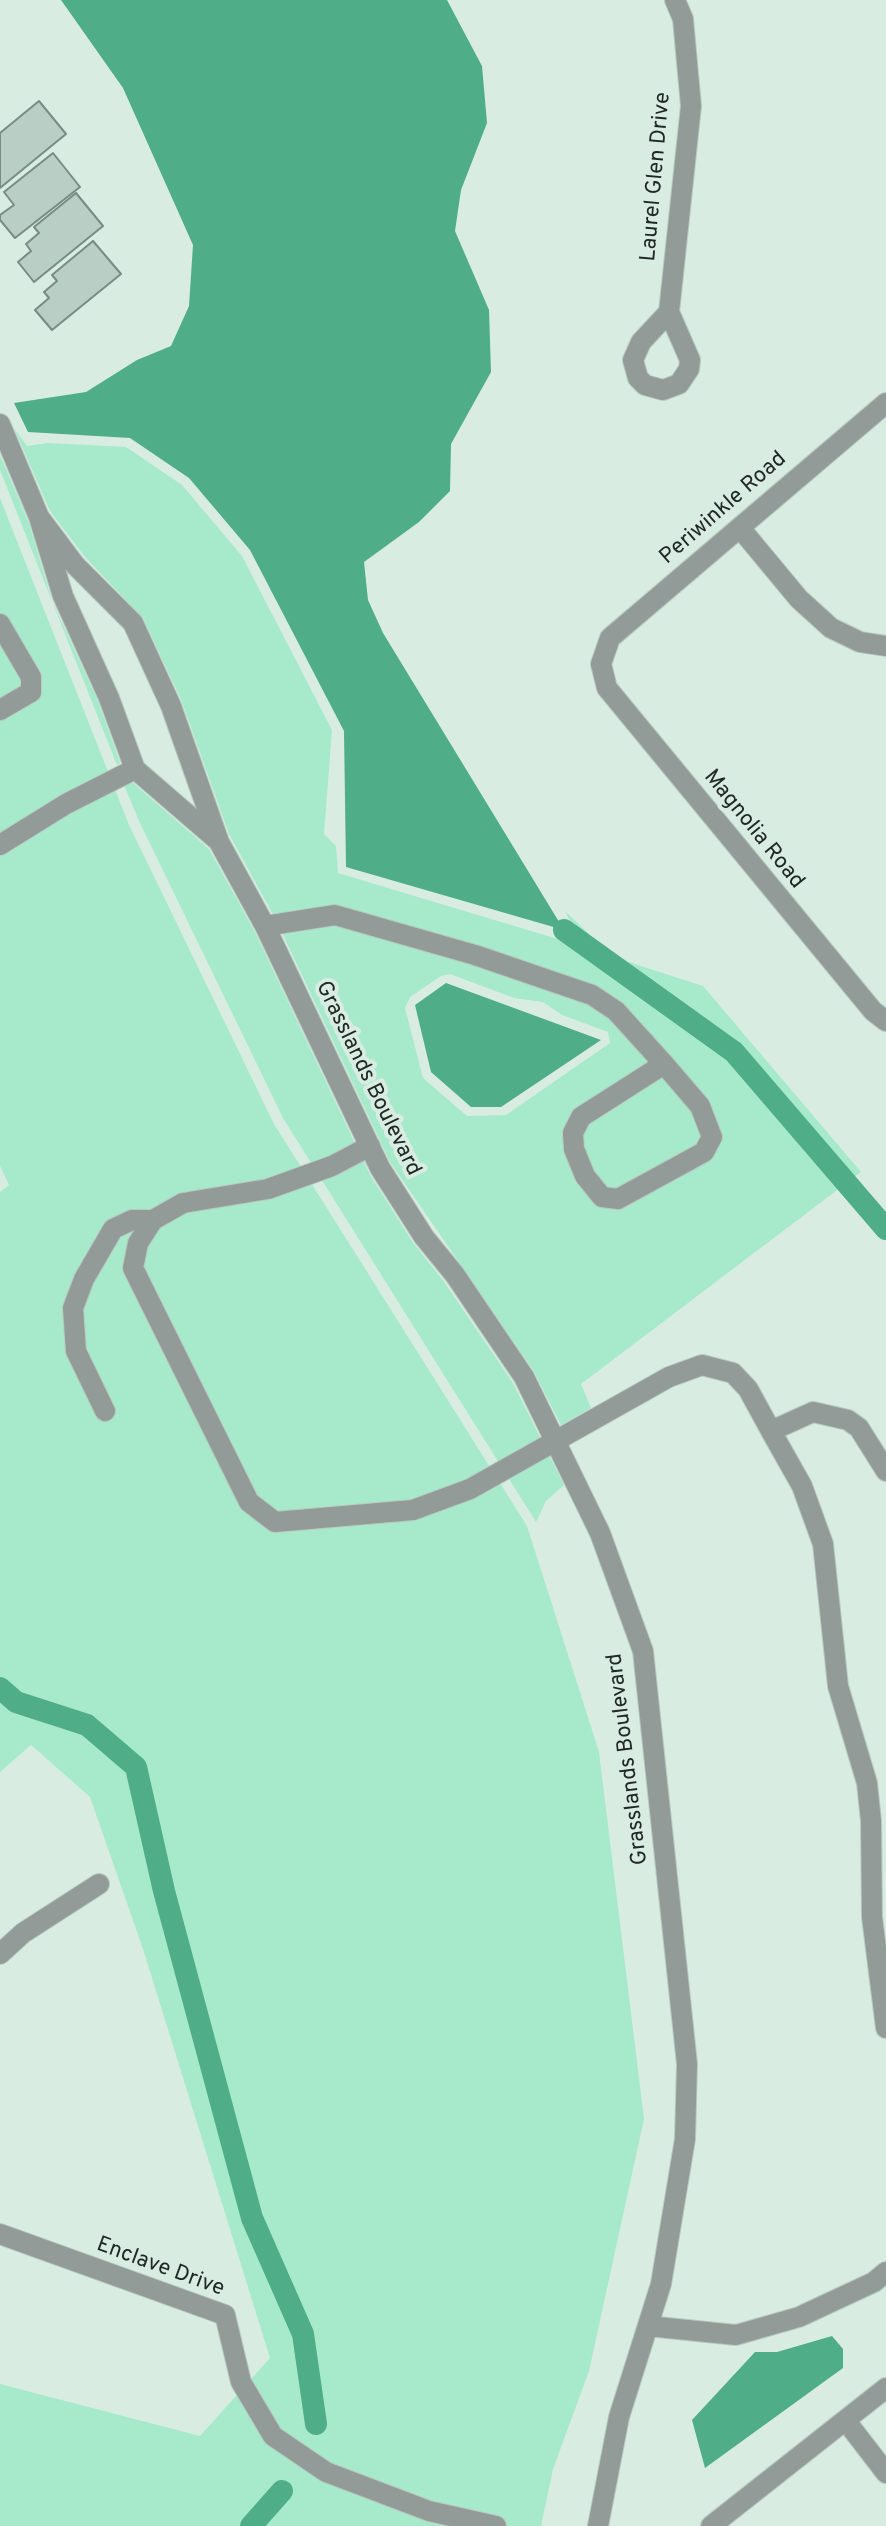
<!DOCTYPE html>
<style>
body{margin:0}
canvas{display:block;background:#d8ece2}
</style>
<canvas width="886" height="2526"></canvas>
<script>
const context = document.querySelector('canvas').getContext('2d');
context.lineJoin = 'round';
function fillPath(path, color) {
  context.fillStyle = color;
  context.fill(path, 'evenodd');
}
function toPath(rows) {
  const path = new Path2D();
  for (const r of rows) {
    path.moveTo(r[0], r[1]);
    for (let i = 2; i < r.length; i += 2) path.lineTo(r[i], r[i + 1]);
  }
  return path;
}
function strokePath(path, color, width, dash) {
  context.strokeStyle = color;
  context.lineWidth = width;
  context.lineCap = dash ? 'butt' : 'round';
  context.setLineDash(dash || []);
  context.stroke(path);
}
function drawText(font, color, halo, rows, align = 'center') {
  context.font = font + ' Overpass,sans-serif';
  context.lineWidth = 8;
  context.setLineDash([]);
  context.textBaseline = 'middle';
  context.strokeStyle = halo;
  context.fillStyle = color;
  for (const [text, x, y, turn = 0] of rows) {
    context.save();
    context.translate(x, y);
    context.rotate((+turn || 0) * Math.PI / 180);
    context.textAlign = isNaN(turn) ? turn : align;
    if (halo) context.strokeText(text, 0, 0);
    context.fillText(text, 0, 0);
    context.restore();
  }
}
const green = toPath([
 [14,428,27,446,48,443,126,447,182,485,242,556,332,730,324,834,336,846,338,873,561,940,569,938,574,930,565,911,613,957,703,986,861,1172,581,1384,591,1408,561,1425,533,1370,390,1162,276,920,229,834,182,702,143,618,85,557,50,511],
 [450,974,514,998,543,1002,562,1015,608,1032,610,1043,506,1115,467,1116,423,1078,405,1008,410,997,441,976],
 [0,455,29,523,52,601,99,703,120,763,117,765,0,470],
 [0,498,129,825,274,1124,527,1526,599,1752,644,2119,589,2371,553,2469,541,2526,0,2526,0,2384,200,2436,270,2358,143,1949,90,1797,31,1745,0,1772,0,1192,9,1185,0,1166],
 [132,782,209,849,255,932,370,1175,414,1244,445,1283,513,1383,564,1485,546,1501,536,1522,283,1118,139,821,124,785]
]);
const water = toPath([
 [61,0,447,0,482,66,487,123,461,190,455,231,489,310,491,372,451,444,450,491,419,522,364,562,368,600,383,633,564,930,346,867,344,731,250,550,189,478,130,438,28,432,14,403,86,392,137,360,171,346,189,306,193,245,123,88],
 [446,983,601,1040,501,1107,471,1107,431,1072,415,1005],
 [832,2336,843,2349,843,2368,705,2468,692,2420,755,2352,777,2352]
]);
const canal = toPath([
 [564,930,734,1052,886,1229],
 [0,1688,16,1702,87,1725,136,1767,164,1891,252,2218,303,2334,316,2424],
 [251,2526,282,2491]
]);
const building = toPath([
 [39,101,66,134,0,188,0,133,39,101],
 [53,153,80,187,15,238,0,220,0,215,14,205,4,192,53,153],
 [76,193,103,226,34,282,18,262,31,251,26,244,39,233,34,227,76,193],
 [93,241,121,274,52,330,35,310,49,298,44,292,57,281,52,275,93,241]
]);
const minor = toPath([
 [669,312,691,106,683,19,675,0],
 [669,312,690,360,689,369,679,384,663,390,645,385,638,378,633,360,641,342,669,312],
 [886,403,610,638,601,664,607,688,873,1011,886,1021],
 [0,424,39,517,63,596,109,698,135,769,216,839],
 [39,517,75,565,133,623,171,706,219,842,265,926,380,1168,424,1237,455,1275,524,1377,600,1533,643,1651,687,2064,685,2139,661,2284,619,2417,598,2526],
 [740,528,799,599,831,628,860,642,886,646],
 [0,624,31,677,31,692,0,710],
 [0,845,66,804,135,769],
 [265,926,335,915,475,955,592,995,616,1011,664,1064,700,1106,712,1137,704,1152,618,1199,602,1197,585,1176,574,1149,573,1133,581,1117,664,1064],
 [370,1146,332,1166,268,1189,183,1203,153,1220,138,1243,133,1268,249,1502,275,1522,413,1510,470,1489,669,1377,702,1365,733,1373,748,1389,771,1431],
 [105,1411,76,1351,73,1308,84,1279,113,1229,132,1220,153,1220],
 [886,1471,859,1428,848,1420,813,1412,771,1431,802,1486,823,1544,838,1686,867,1783,871,1821,872,1917,886,2028],
 [0,1954,23,1933,99,1884],
 [0,2234,225,2315,241,2382,273,2436,326,2472,429,2511,496,2526],
 [648,2326,736,2335,799,2317,874,2282,886,2272],
 [846,2421,886,2473],
 [711,2526,886,2388]
]);
const streetNames = [
 ["Laurel Glen Drive",657,177,-85],
 ["Periwinkle Road",724,509,-41],
 ["Magnolia Road",753,830,51],
 ["Grasslands Boulevard",367,1079,64],
 ["Grasslands Boulevard",629,1759,-97],
 ["Enclave Drive",160,2268,20]
];
fillPath(green, '#a6eacb');
fillPath(water, '#4fad88');
strokePath(canal, '#4fad88', 22);
fillPath(building, '#b9cec4');
strokePath(building, '#798c83', 2);
strokePath(minor, '#b7c9c0', 22);
strokePath(minor, '#929b97', 20);
drawText('22px', '#202824', '#d8ece2', streetNames);
</script>
